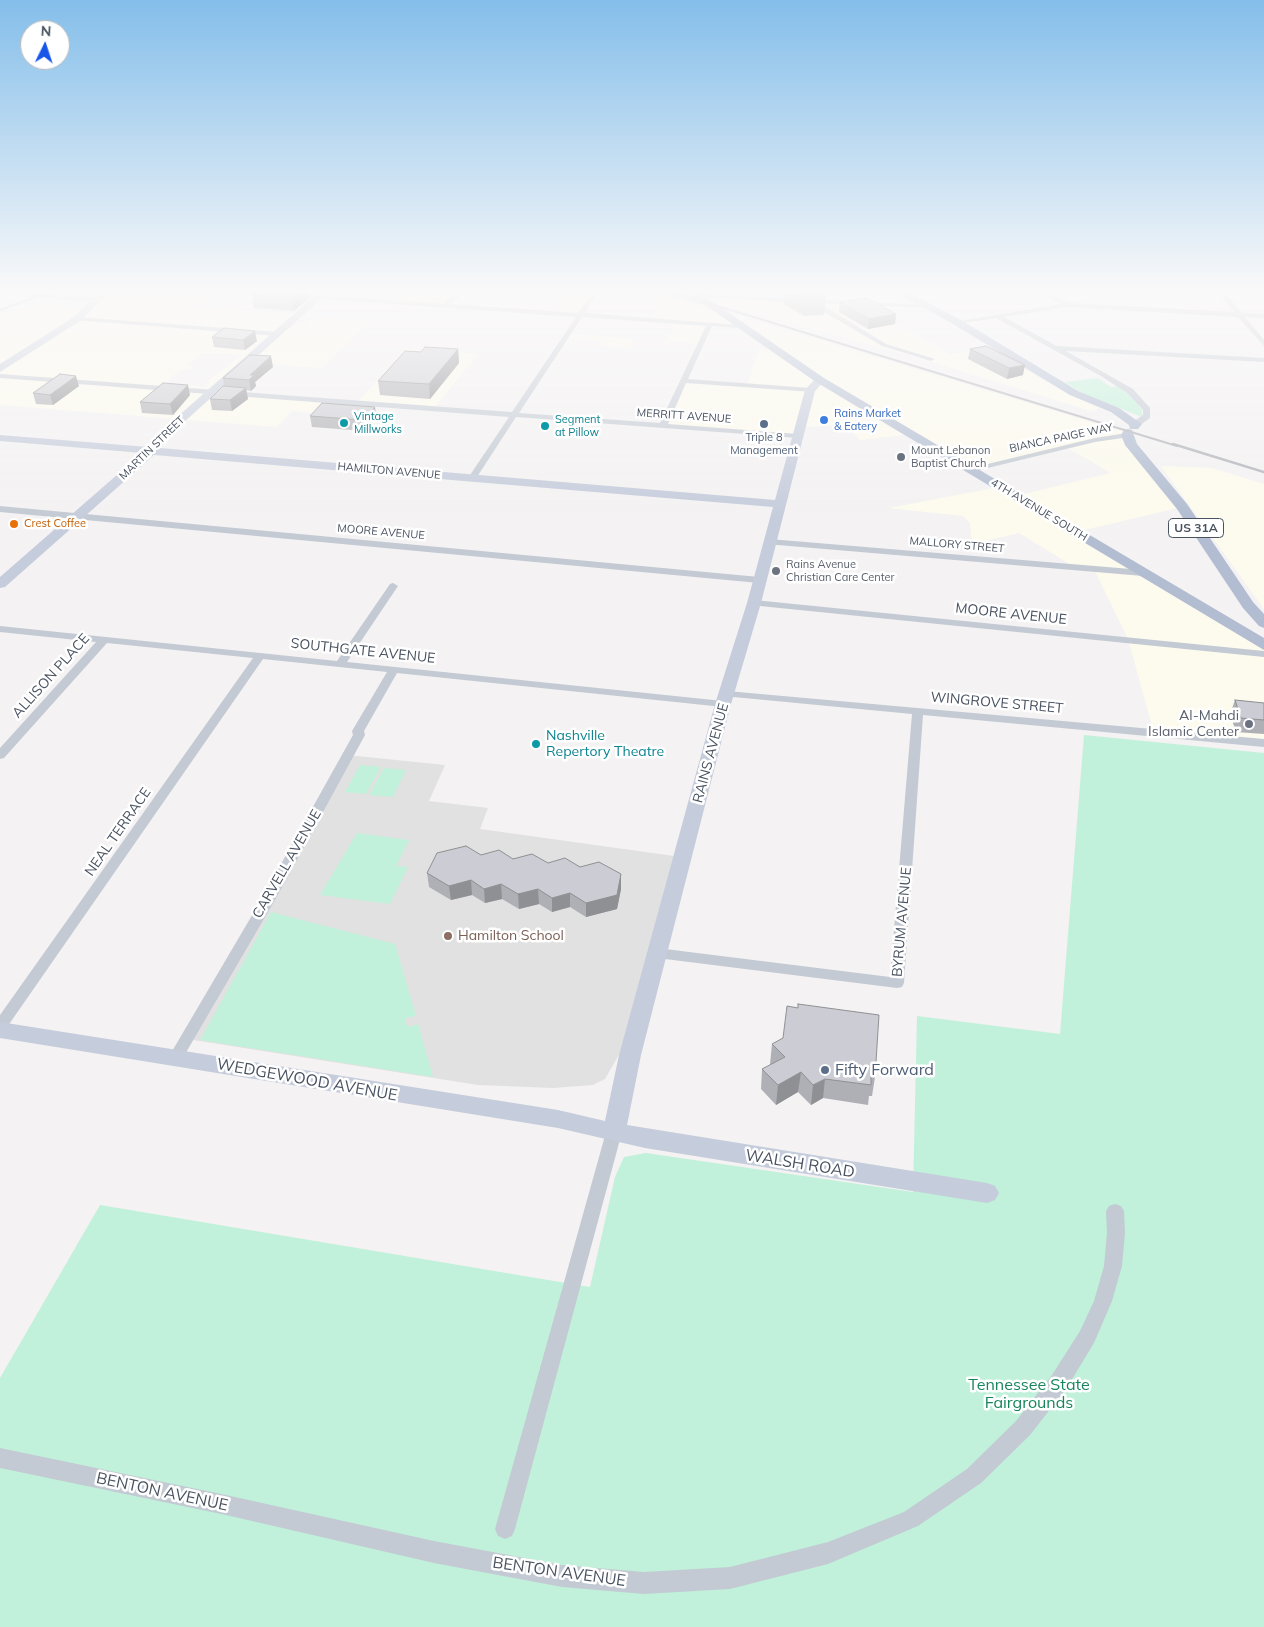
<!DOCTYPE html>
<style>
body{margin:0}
#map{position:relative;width:1264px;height:1627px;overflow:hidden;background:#f4f2f2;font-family:Mulish,sans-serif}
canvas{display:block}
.north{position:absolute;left:20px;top:20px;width:50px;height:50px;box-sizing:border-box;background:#fff;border:1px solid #b6babf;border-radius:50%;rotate:4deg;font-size:14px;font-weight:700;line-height:20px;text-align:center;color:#495260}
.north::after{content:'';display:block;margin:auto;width:18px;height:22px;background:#1756e9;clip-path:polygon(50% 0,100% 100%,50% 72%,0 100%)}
</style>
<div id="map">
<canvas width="1264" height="1627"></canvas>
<div class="north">N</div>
</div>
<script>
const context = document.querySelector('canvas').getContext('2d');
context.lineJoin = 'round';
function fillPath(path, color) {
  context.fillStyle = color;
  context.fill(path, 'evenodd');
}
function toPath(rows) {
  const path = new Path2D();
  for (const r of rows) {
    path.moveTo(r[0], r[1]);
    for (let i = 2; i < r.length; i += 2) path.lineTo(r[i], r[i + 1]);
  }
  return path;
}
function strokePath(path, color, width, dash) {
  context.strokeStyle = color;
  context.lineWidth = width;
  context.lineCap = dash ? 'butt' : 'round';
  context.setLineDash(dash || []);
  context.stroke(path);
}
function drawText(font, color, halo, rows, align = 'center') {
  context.font = font + ' Mulish,sans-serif';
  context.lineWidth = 5;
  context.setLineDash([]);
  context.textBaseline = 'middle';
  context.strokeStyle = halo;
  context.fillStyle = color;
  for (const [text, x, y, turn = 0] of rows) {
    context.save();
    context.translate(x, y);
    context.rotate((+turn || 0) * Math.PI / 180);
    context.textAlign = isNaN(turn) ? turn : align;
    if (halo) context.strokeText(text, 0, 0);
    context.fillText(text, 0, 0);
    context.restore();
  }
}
const commercial = toPath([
 [110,291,214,291,193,307,300,314,288,326,303,327,316,317,369,322,321,368,246,362,221,392,352,402,344,411,324,414,292,411,277,427,0,405,0,315,32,305,90,307],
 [202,353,242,355,208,381,211,382,205,387,165,383,182,369,190,370,195,366,187,365],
 [378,291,461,291,446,305,369,300],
 [514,291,657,291,708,304,715,309,1128,433,1182,507,1076,532,1264,645,1264,743,1154,733,1128,639,1094,569,1076,568,1019,533,972,544,970,523,963,516,889,508,999,487,1016,496,1111,473,1066,447,971,469,910,434,860,440,846,425,801,427,798,436,663,426,683,381,747,386,759,349,772,350,738,326,710,324,700,344,666,341,677,322,651,320,661,300,593,296,580,315,558,313,570,295],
 [705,294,866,304,950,355,986,347,1069,395,1099,408,1091,411,929,361,713,301],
 [568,334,635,339,629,348,600,346,602,341,565,338],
 [405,349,478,354,434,408,357,403],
 [1161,466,1212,468,1264,484,1264,609]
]);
const education = toPath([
 [347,755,445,765,429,801,488,808,480,829,674,856,620,1053,605,1079,593,1085,553,1088,478,1085,187,1039]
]);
const green = toPath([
 [1098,378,1111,387,1118,386,1133,399,1142,410,1142,417,1088,396,1064,382],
 [1084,735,1264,753,1264,1627,0,1627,0,1378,100,1205,590,1287,615,1177,624,1157,646,1153,913,1192,917,1016,1060,1034],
 [360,765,381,767,366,794,345,792],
 [384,768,406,770,393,797,369,795],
 [357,833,409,840,396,866,408,867,390,904,320,895],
 [271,912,395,944,416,1016,405,1018,407,1027,418,1024,433,1077,200,1040]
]);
const street = toPath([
 [237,291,263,291,275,294,272,296,237,291],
 [457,291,464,291,451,304,578,313,593,291,599,291,585,313,740,325,740,327,738,328,712,326,688,379,810,388,813,388,813,392,686,383,668,424,798,434,802,436,798,438,516,417,475,480,472,481,468,478,509,417,0,378,0,374,512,412,576,317,292,297,289,295,292,293,444,304,457,291],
 [582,317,706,326,660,423,519,413,582,317],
 [654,291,665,291,709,304,706,306,654,291],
 [1037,291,1045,291,1069,303,1234,312,1217,291,1224,291,1242,313,1264,314,1264,318,1245,317,1264,340,1264,346,1238,317,1068,307,1004,317,1057,346,1264,358,1264,362,1066,351,1133,389,1150,408,1150,418,1139,426,1133,426,1133,422,1143,415,1143,410,1127,393,1101,376,996,318,957,324,954,322,1061,304,1037,291],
 [696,294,927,305,928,306,925,308,819,303,886,344,935,359,931,361,882,346,809,303,694,297,696,294],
 [77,317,278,332,281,334,278,336,75,320,74,319,77,317],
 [1127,433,1130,433,1130,437,1095,442,971,472,967,469,1095,438,1127,433],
 [0,506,759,577,764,580,759,583,0,512,0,506],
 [769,539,1143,570,1148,573,1143,576,766,544,766,540,769,539],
 [393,583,398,586,347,662,723,701,729,704,723,707,397,673,364,731,365,735,275,900,181,1061,176,1063,171,1061,168,1057,171,1053,261,900,353,735,352,731,387,672,263,659,5,1030,0,1032,0,1015,253,658,107,643,4,758,0,759,0,748,96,642,0,632,0,626,337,661,390,584,393,583],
 [754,600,1264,651,1264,657,750,605,749,603,754,600],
 [727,691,1264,739,1264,747,923,715,904,983,902,987,897,988,657,958,652,957,650,953,652,949,657,948,890,977,912,714,723,696,721,694,723,692,727,691],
 [614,1125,620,1127,622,1132,515,1529,512,1536,505,1539,498,1536,495,1529,606,1132,608,1127,614,1125],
 [1115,1204,1121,1206,1124,1211,1125,1233,1122,1266,1112,1301,1094,1343,1066,1389,1030,1435,981,1483,918,1526,828,1564,730,1589,644,1594,562,1587,434,1563,226,1515,0,1468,0,1448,226,1495,434,1541,562,1565,644,1572,730,1567,828,1542,904,1512,967,1469,1016,1421,1052,1375,1080,1331,1094,1301,1104,1266,1107,1233,1106,1211,1109,1206,1115,1204]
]);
const secondary = toPath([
 [0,291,94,297,103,291,114,291,99,302,80,321,0,372,0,364,74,317,89,302,0,295,0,291],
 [320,291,330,291,184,422,160,448,775,500,805,390,816,378,824,378,825,380,815,391,761,603,731,704,641,1055,627,1125,987,1183,995,1186,999,1193,995,1200,987,1203,645,1148,558,1128,0,1038,0,1022,558,1110,605,1121,619,1055,715,704,747,603,773,507,154,455,5,587,0,588,0,577,142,453,0,441,0,435,148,447,176,418,320,291]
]);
const primary = toPath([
 [685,291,697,291,824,378,1264,638,1264,650,816,382,685,291],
 [893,291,906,291,961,320,1078,391,1119,408,1142,424,1138,429,1130,429,1129,425,1111,412,1070,395,953,324,893,291],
 [1128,429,1132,430,1137,444,1187,504,1253,602,1264,614,1264,628,1259,626,1243,608,1177,509,1125,445,1121,435,1124,430,1128,429]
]);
const railFar1 = toPath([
 [668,291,1177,446],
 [0,310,52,291]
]);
const rail = toPath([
 [1173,444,1264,472]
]);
const wall = toPath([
 [257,291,317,291,316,292,308,292,309,298,294,311,254,308,252,295],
 [785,291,818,291,826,296,824,315,804,316,784,304],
 [840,302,896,314,895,324,868,329,839,312],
 [212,337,257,341,245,350,214,347],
 [458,349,459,363,430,399,380,395,378,381,421,352],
 [970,349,1023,375,1007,379,968,359],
 [273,367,255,382,256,386,251,391,246,390,248,399,232,411,212,410,210,399,224,386,223,378],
 [79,386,53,405,36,404,33,393],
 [190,395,173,415,142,413,140,402],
 [375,407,376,418,365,431,312,427,310,416],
 [1235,700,1264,703,1264,734,1236,732,1230,714],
 [481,855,580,867,621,874,621,889,617,909,586,917,570,907,552,912,539,904,519,909,502,899,485,903,472,895,451,900,429,887,427,873],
 [772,1044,875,1077,872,1096,869,1096,868,1105,823,1098,811,1105,798,1092,776,1105,761,1089,762,1069,771,1065,770,1064]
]);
const shadedWall = toPath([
 [300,291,308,291,309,298,294,311,292,298],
 [896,314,895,324,868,329,869,319],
 [255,331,257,341,245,350,243,340],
 [458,349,459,363,430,399,429,384],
 [271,356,273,367,255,382,256,386,251,391,249,380,250,375],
 [1025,365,1023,375,1007,379,1009,368],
 [76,376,79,386,53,405,50,395],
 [188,385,190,395,173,415,170,404],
 [246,388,248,399,232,411,230,400],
 [375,407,376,418,365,431,363,420],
 [621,874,621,889,617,909,586,917,586,903],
 [471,880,472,895,451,900,449,886],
 [501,884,502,899,485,903,484,889],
 [538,889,539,904,519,909,518,894],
 [570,893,570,907,552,912,552,898],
 [801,1072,798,1092,776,1105,778,1085],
 [825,1079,823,1098,811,1105,813,1085]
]);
const building = toPath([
 [257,291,300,291,292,298,252,295,257,291],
 [796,291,818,291,826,296,806,297,796,291],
 [867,298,896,314,869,319,840,302,867,298],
 [224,328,255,331,243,340,212,337,224,328],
 [986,346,1025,365,1009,368,970,349,986,346],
 [425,347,458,349,429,384,378,381,405,351,421,352,425,347],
 [250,355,271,356,250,375,254,375,249,380,223,378,250,355],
 [60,374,76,376,50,395,33,393,60,374],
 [163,383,188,385,170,404,140,402,163,383],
 [223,386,246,388,230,400,210,399,223,386],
 [322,403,375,407,363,420,310,416,322,403],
 [1235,700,1264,703,1264,720,1241,718,1235,700],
 [466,846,481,855,499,850,513,859,532,854,548,863,565,858,580,867,599,862,621,874,617,895,586,903,570,893,552,898,538,889,518,894,501,884,484,889,471,880,449,886,427,873,437,853,466,846],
 [798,1004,879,1015,875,1077,871,1076,871,1085,825,1079,813,1085,801,1072,778,1085,762,1069,785,1057,772,1044,783,1038,787,1006,798,1008,798,1004]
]);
const markers = [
 [824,420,5,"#3f7fe0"],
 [344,423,5,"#0f9aa8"],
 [764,424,5,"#5c6f8a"],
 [545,426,5,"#0f9aa8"],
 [901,457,5,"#6b7280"],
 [14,524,5,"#e8710a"],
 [776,571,5,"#6b7280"],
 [1249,724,5,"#6b7280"],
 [536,744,5,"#0f9aa8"],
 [448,936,5,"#8d6e63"],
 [825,1070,5,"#5c6f8a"]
];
const farShopnames = [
 ["Rains Market",834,414],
 ["& Eatery",834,427]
];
const farStreetnames = [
 ["MERRITT AVENUE",684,416,4],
 ["BIANCA PAIGE WAY",1061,438,-12],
 ["MARTIN STREET",152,448,-44],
 ["HAMILTON AVENUE",389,471,5],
 ["4TH AVENUE SOUTH",1039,510,31],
 ["MOORE AVENUE",381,532,5],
 ["MALLORY STREET",957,545,5]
];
const farCulturenames = [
 ["Vintage",354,417],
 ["Millworks",354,430],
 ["Segment",555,420],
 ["at Pillow",555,433]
];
const farServicenames = [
 ["Triple 8",764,438],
 ["Management",764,451]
];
const farWorshipnames = [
 ["Mount Lebanon",911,451],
 ["Baptist Church",911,464],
 ["Rains Avenue",786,565],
 ["Christian Care Center",786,578]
];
const farFoodnames = [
 ["Crest Coffee",24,524]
];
const shields = [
 [1196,528,55]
];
const shieldNames = [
 ["US 31A",1196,528]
];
const streetNames = [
 ["MOORE AVENUE",1011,614,6],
 ["SOUTHGATE AVENUE",363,651,6],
 ["ALLISON PLACE",51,676,-48],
 ["WINGROVE STREET",997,703,5],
 ["RAINS AVENUE",711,753,-75],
 ["NEAL TERRACE",118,832,-55],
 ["CARVELL AVENUE",287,864,-60],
 ["BYRUM AVENUE",902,922,-85]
];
const worshipNames = [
 ["Al-Mahdi",1239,716],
 ["Islamic Center",1239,732]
];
const cultureNames = [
 ["Nashville",546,736],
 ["Repertory Theatre",546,752]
];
const educationNames = [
 ["Hamilton School",458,936]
];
const nearServicenames = [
 ["Fifty Forward",835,1070]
];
const nearStreetnames = [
 ["WEDGEWOOD AVENUE",307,1080,10],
 ["WALSH ROAD",800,1164,9],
 ["BENTON AVENUE",162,1492,12],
 ["BENTON AVENUE",559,1572,8]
];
const nearParknames = [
 ["Tennessee State",1029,1385],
 ["Fairgrounds",1029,1403]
];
fillPath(commercial, '#fdfbed');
fillPath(education, '#e2e1e1');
fillPath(green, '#c1f1da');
fillPath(street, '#c3cad3');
fillPath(secondary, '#c5ccdb');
fillPath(primary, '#b2bdd1');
strokePath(railFar1, '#b4b6bc', 2);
strokePath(rail, '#b4b6bc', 2.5);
fillPath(wall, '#afb0b6');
fillPath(shadedWall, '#8f9094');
fillPath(building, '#cccdd4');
strokePath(building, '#8f9094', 1);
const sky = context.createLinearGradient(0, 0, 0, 519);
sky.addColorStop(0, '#84beea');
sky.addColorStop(0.56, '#faf9f9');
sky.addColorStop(1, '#faf9f900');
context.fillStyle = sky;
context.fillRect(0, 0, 1264, 519);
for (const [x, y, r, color] of markers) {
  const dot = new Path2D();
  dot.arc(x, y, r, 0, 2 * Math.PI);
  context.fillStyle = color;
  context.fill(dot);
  strokePath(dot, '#fff', 2);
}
drawText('11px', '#366cbe', '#fff', farShopnames, 'left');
drawText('11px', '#495260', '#fff', farStreetnames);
drawText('11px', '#0d838f', '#fff', farCulturenames, 'left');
drawText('11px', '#4e5e75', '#fff', farServicenames);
drawText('11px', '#5b616d', '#fff', farWorshipnames, 'left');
drawText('11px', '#c56008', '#fff', farFoodnames, 'left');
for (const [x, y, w] of shields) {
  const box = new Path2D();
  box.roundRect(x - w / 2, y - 9.5, w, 19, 4);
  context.fillStyle = '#fff';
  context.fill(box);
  strokePath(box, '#495260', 1);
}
drawText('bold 12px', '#495260', null, shieldNames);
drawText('14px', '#495260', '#fff', streetNames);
drawText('14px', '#5b616d', '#fff', worshipNames, 'right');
drawText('14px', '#0d838f', '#fff', cultureNames, 'left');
drawText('14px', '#785e54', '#fff', educationNames, 'left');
drawText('16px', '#4e5e75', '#fff', nearServicenames, 'left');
drawText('16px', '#495260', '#fff', nearStreetnames);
drawText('16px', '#16855d', '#fff', nearParknames);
</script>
